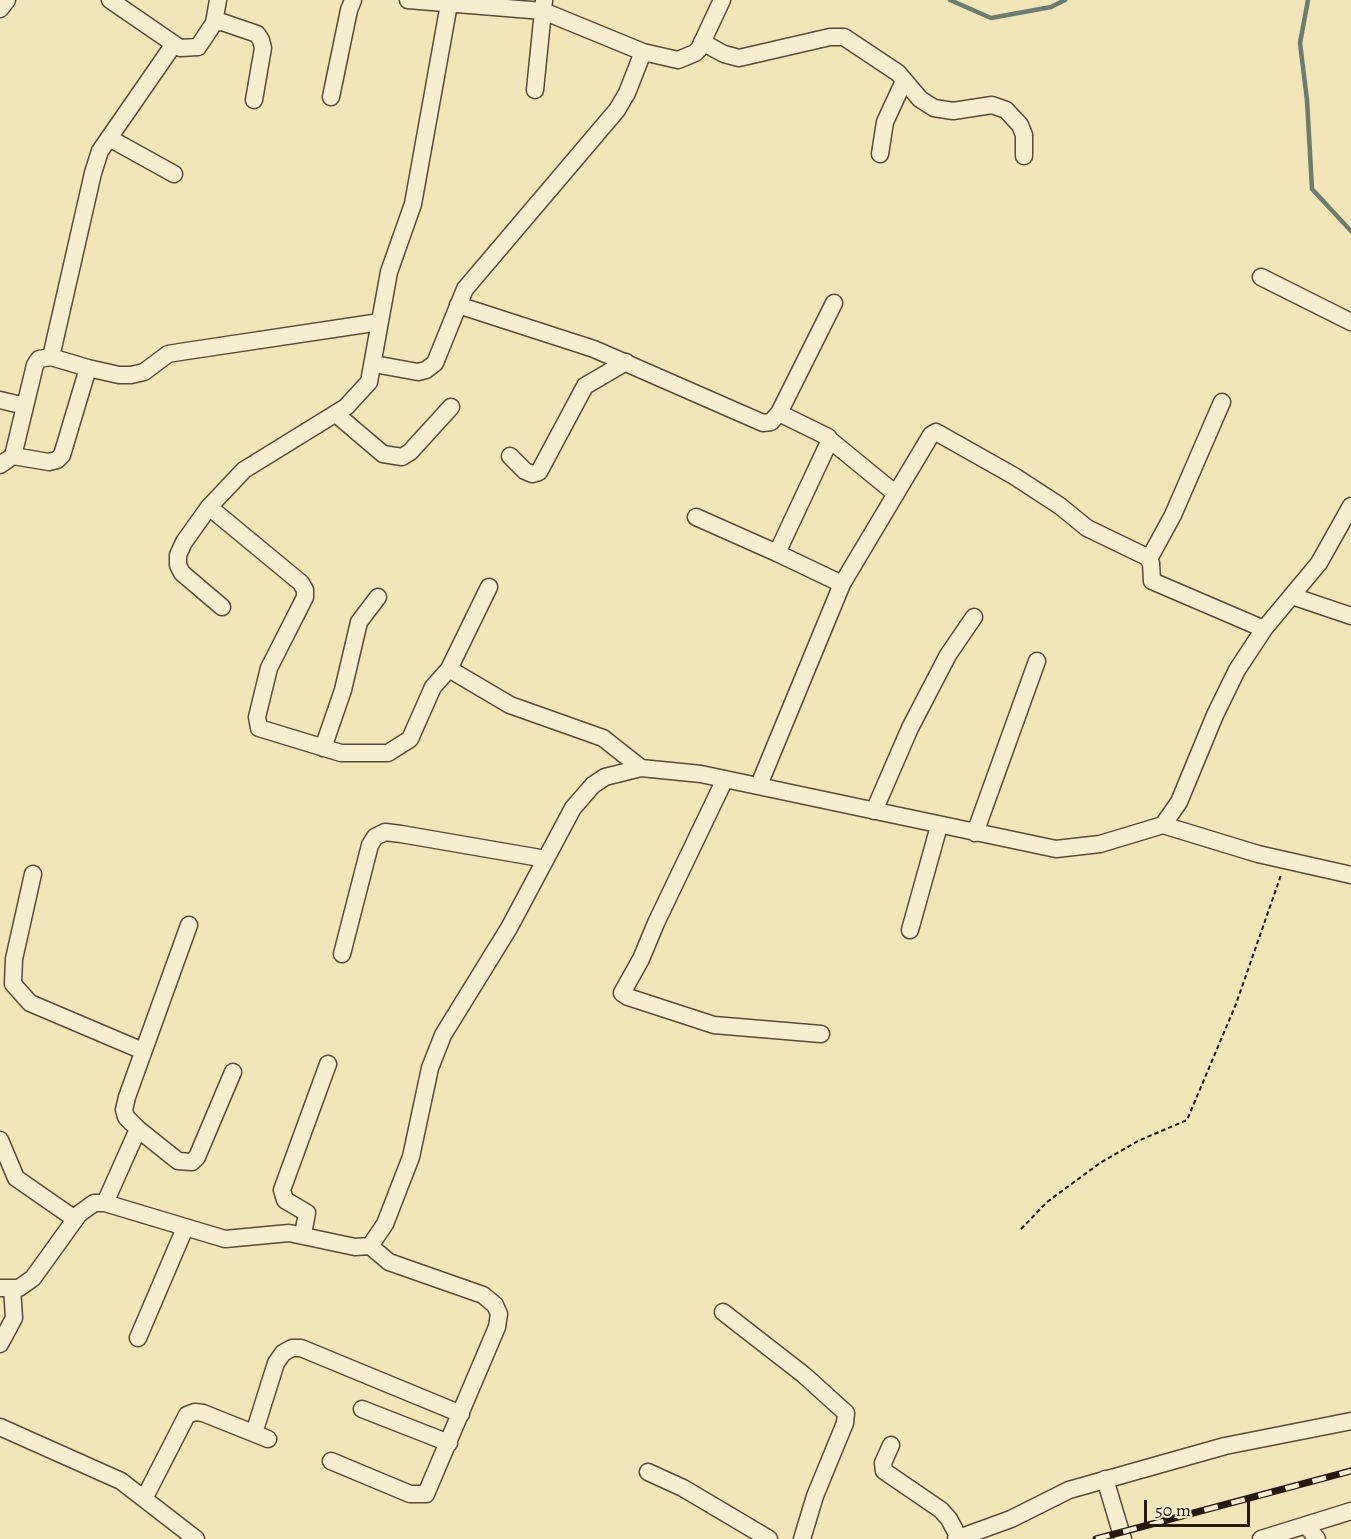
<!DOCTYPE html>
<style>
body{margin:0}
#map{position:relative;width:1351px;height:1539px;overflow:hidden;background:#f2e5b7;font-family:Alegreya,serif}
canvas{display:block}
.scale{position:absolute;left:1144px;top:1500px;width:106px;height:27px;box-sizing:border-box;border:3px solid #26180c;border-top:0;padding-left:8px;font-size:18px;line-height:21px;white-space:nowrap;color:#26180c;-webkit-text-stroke:4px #f7eed0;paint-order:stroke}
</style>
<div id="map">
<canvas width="1351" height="1539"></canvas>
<div class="scale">50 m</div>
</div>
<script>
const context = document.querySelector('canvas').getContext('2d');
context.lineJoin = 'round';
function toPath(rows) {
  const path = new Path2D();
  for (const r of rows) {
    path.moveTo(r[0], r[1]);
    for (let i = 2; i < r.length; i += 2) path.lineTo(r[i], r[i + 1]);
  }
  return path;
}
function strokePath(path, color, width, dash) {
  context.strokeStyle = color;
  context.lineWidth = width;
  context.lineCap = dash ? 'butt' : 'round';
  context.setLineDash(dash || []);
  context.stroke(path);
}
const stream = toPath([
 [950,0,991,18,1051,7,1065,0],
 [1308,0,1300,43,1307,100,1312,189,1351,231]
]);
const path = toPath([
 [1021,1229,1047,1202,1100,1163,1138,1141,1187,1120,1236,1004,1281,875]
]);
const minor = toPath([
 [110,0,180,48,198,47,214,23,222,22,257,34,261,40,263,48,254,100],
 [408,0,543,11,643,52,678,60,695,53,699,49,722,0],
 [0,9,7,0],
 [214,23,218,0],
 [702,42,724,54,739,58,830,37,844,37,898,73,920,99,934,108,953,111,992,105,1006,110,1020,125,1024,135,1024,156],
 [535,90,544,1],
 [331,97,349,10,353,0],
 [109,138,174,174],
 [880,154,885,122,904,81],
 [1261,277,1351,322],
 [458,305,594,349,763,423,771,422,779,413,834,303],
 [51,357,93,173,100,151,174,44],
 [374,364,418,372,426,370,435,363,465,289,617,110,627,93,643,52],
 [0,400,25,406],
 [336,414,383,454,402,457,410,452,451,407],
 [830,440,896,494],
 [13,456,35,365,39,359,51,357,88,368],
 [510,456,525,471,532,474,539,472,585,386,626,362],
 [0,465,13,456,49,462,57,460,62,455,88,368,119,375,131,375,144,372,168,354,180,352,380,322],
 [209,507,301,583,305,590,305,597,299,609,269,668,257,717,259,728,341,753,388,753,410,739,433,687,449,669],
 [696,517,777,553],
 [1149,559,1173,515,1222,402],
 [842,584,931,435,936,432,1014,476,1060,506,1087,528,1147,557,1151,563,1152,581,1264,629],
 [489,587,449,669,510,705,603,738,641,768],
 [1292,596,1351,616],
 [222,607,182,573,178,565,178,555,184,542,209,507,244,470,346,407,369,382,389,272,413,204,449,4],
 [323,748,343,690,359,622,378,597],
 [725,779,656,923,641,959,622,993,628,997,714,1025,821,1034],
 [759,785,842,584,777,553,830,440,828,437,779,413],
 [874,811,910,728,948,655,974,617],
 [1163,825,1258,854,1351,875],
 [975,833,1037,661],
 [33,874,14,959,13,984,30,1003,143,1051],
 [910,930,939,826],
 [342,954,370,845,375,837,385,832,401,834,546,859],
 [138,1129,178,1161,192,1162,197,1157,233,1072],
 [0,1140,16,1178,75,1219],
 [105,1203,138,1129,126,1117,124,1110,127,1097,189,925],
 [303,1234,307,1213,285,1200,282,1190,328,1064],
 [0,1288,19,1288,33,1278,79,1214,94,1203,105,1203,225,1239,289,1233,355,1247,370,1246,385,1224,411,1157,430,1068,443,1035,509,928,573,808,593,785,605,777,641,768,701,774,1056,849,1100,844,1163,825,1179,802,1215,715,1237,670,1264,629,1319,563,1351,506],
 [723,1312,804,1375,846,1413,845,1423,815,1496,802,1539],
 [138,1338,185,1228],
 [0,1344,14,1318,12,1288],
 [362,1409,449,1443],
 [0,1427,121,1481,196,1539],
 [254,1433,276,1363,283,1353,292,1348,301,1348,461,1414],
 [891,1445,883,1463,884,1471,941,1510,949,1519,959,1538],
 [331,1461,410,1494,426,1494,497,1327,499,1314,495,1305,483,1295,389,1262,370,1246],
 [648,1472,683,1488,769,1539],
 [1105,1479,1123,1539],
 [145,1497,187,1415,195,1412,203,1413,268,1439],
 [1306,1525,1317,1539],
 [956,1539,1011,1519,1069,1490,1225,1446,1351,1421],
 [1261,1539,1351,1511]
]);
const rail = toPath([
 [1096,1539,1351,1471]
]);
strokePath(stream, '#6c7c6e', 4.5);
strokePath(minor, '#594b37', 19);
strokePath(path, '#26180c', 2, [4.5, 3]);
strokePath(minor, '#f7eed0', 16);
strokePath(rail, '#26180c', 7);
strokePath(rail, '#f7eed0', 4.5, [14]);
</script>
